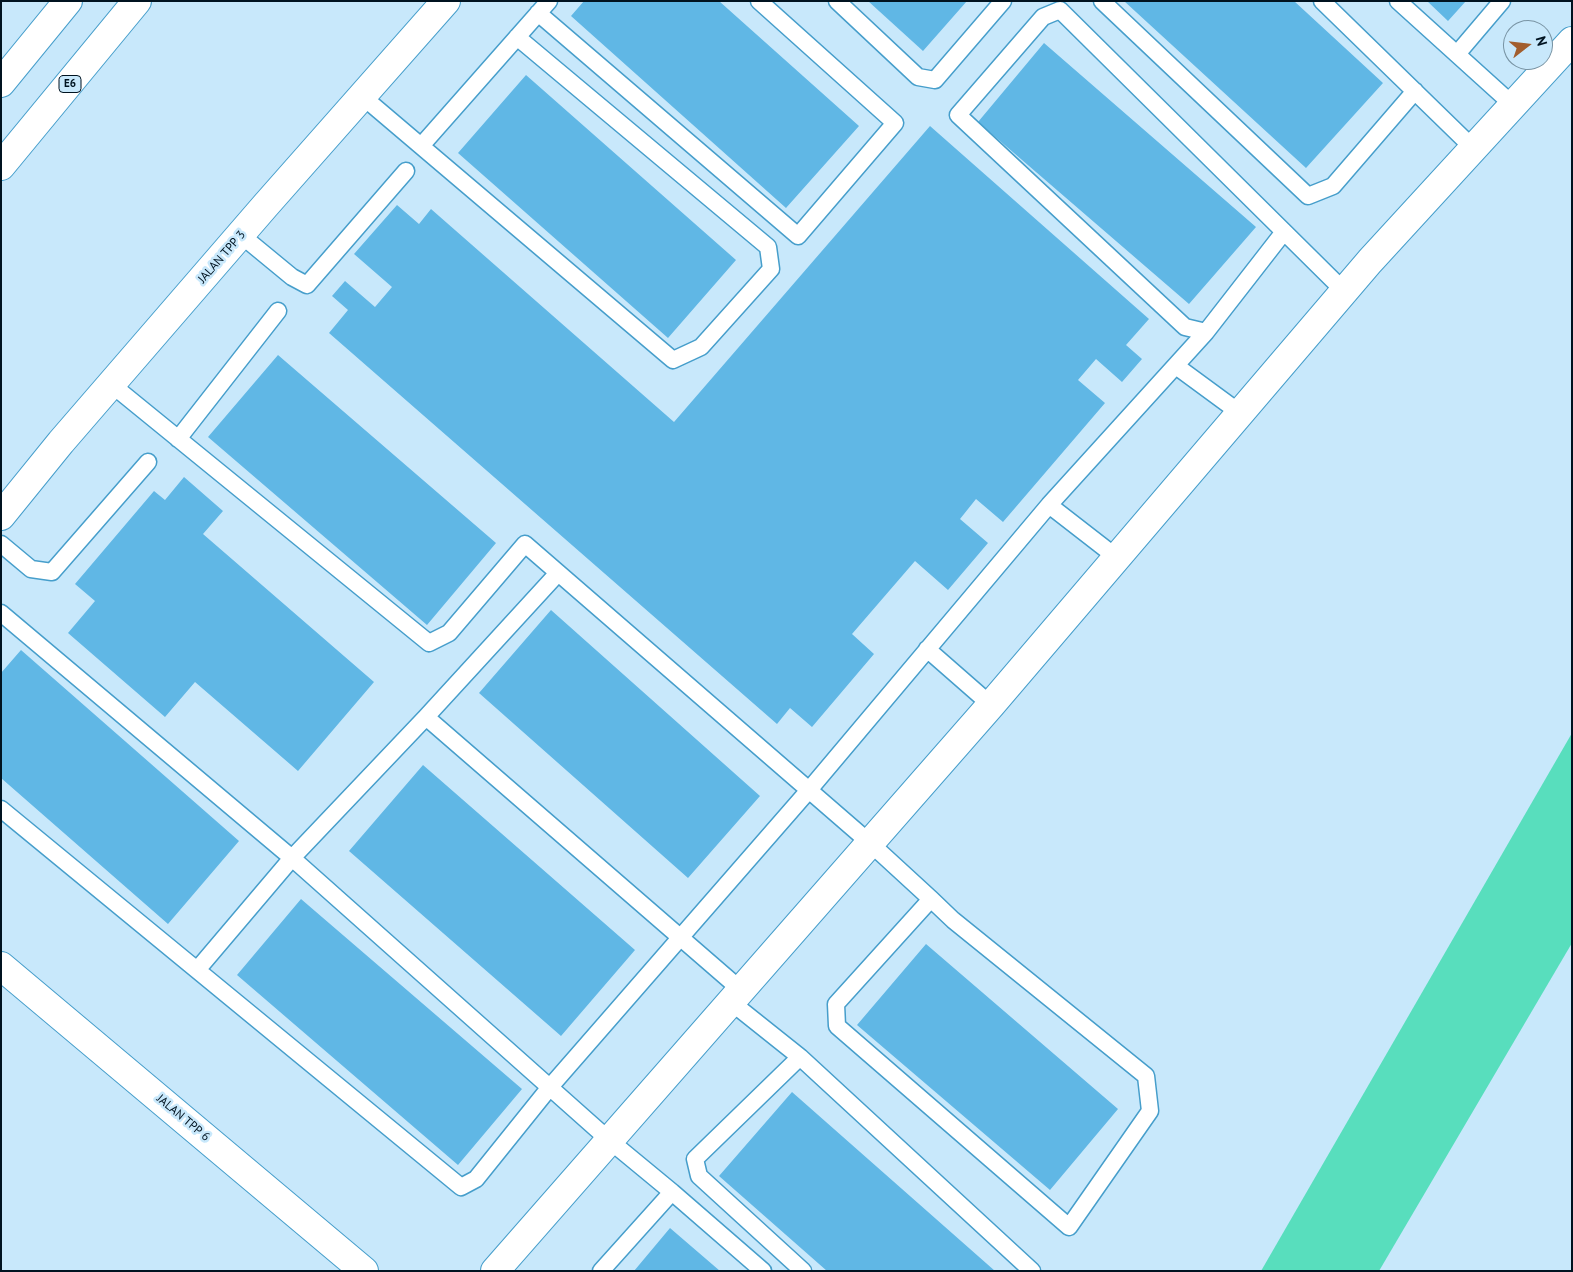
<!DOCTYPE html>
<style>
body{margin:0}
#map{position:relative;width:1573px;height:1272px;overflow:hidden;background:#c8e8fb;font-family:"PT Sans",sans-serif}
canvas{display:block}
.frame{position:absolute;inset:0;border:2px solid #001320;pointer-events:none}
.north{position:absolute;left:1503px;top:20px;width:50px;height:50px;box-sizing:border-box;background:#c8e8fb;border:1px solid #7893a3;border-radius:50%;rotate:74deg;font-size:14px;font-weight:700;line-height:20px;text-align:center;color:#001320}
.north::after{content:'';display:block;margin:auto;width:18px;height:22px;background:#a25e2e;clip-path:polygon(50% 0,100% 100%,50% 72%,0 100%)}
</style>
<div id="map">
<canvas width="1573" height="1272"></canvas>
<div class="frame"></div>
<div class="north">N</div>
</div>
<script>
const context = document.querySelector('canvas').getContext('2d');
context.lineJoin = 'round';
function fillPath(path, color) {
  context.fillStyle = color;
  context.fill(path, 'evenodd');
}
function toPath(rows) {
  const path = new Path2D();
  for (const r of rows) {
    path.moveTo(r[0], r[1]);
    for (let i = 2; i < r.length; i += 2) path.lineTo(r[i], r[i + 1]);
  }
  return path;
}
function strokePath(path, color, width, dash) {
  context.strokeStyle = color;
  context.lineWidth = width;
  context.lineCap = dash ? 'butt' : 'round';
  context.setLineDash(dash || []);
  context.stroke(path);
}
function drawText(font, color, halo, rows, align = 'center') {
  context.font = font + ' "PT Sans",sans-serif';
  context.lineWidth = 5;
  context.setLineDash([]);
  context.textBaseline = 'middle';
  context.strokeStyle = halo;
  context.fillStyle = color;
  for (const [text, x, y, turn = 0] of rows) {
    context.save();
    context.translate(x, y);
    context.rotate((+turn || 0) * Math.PI / 180);
    context.textAlign = isNaN(turn) ? turn : align;
    if (halo) context.strokeText(text, 0, 0);
    context.fillText(text, 0, 0);
    context.restore();
  }
}
const water = toPath([
 [1572,733,1572,943,1379,1271,1261,1271]
]);
const building = toPath([
 [584,1,719,1,859,126,786,208,571,16],
 [868,1,967,1,923,51],
 [1124,1,1294,1,1383,83,1306,168],
 [1427,1,1466,1,1448,21],
 [1044,43,1256,227,1189,304,978,122],
 [526,75,736,260,668,338,458,153],
 [930,126,1149,319,1126,345,1142,359,1122,382,1096,359,1078,380,1105,403,1003,522,976,499,960,519,988,543,948,590,915,561,852,634,874,654,812,727,790,708,777,724,329,333,348,310,332,296,345,281,375,307,392,287,354,254,397,205,419,224,431,209,674,422],
 [278,355,496,543,427,625,208,437],
 [184,477,223,511,203,534,374,682,298,771,195,682,165,717,68,633,95,601,75,584,154,491,165,500],
 [551,610,760,796,688,878,479,693],
 [21,650,239,841,168,924,1,778,1,673],
 [423,765,635,950,561,1036,349,851],
 [301,899,522,1089,458,1165,237,975],
 [926,944,1118,1109,1050,1190,857,1025],
 [792,1092,995,1271,827,1271,719,1176],
 [670,1228,720,1271,634,1271]
]);
const service = toPath([
 [837,1,918,77,935,80,1003,1],
 [1102,1,1308,196,1333,186,1415,91],
 [1322,1,1473,148],
 [1398,1,1513,105],
 [538,13,798,236,895,123,759,1],
 [1457,54,1502,1],
 [362,96,673,360,701,347,771,269,768,247,517,37],
 [421,146,549,1],
 [1283,233,1206,332,1185,327,958,115,1043,17,1060,10,1344,291],
 [241,235,292,277,307,285,406,171],
 [1176,366,1240,413],
 [111,384,429,643,449,633,525,544,870,843,931,899,953,920,1146,1076,1150,1111,1069,1227,837,1026,836,1004,931,899],
 [178,439,278,311],
 [1049,505,1116,557],
 [1,544,31,569,52,572,148,462],
 [1,613,292,858,609,1140,672,1192,763,1271],
 [927,649,991,705],
 [426,717,741,990],
 [1,809,461,1187,476,1179,550,1087,809,790,1049,505,1206,332],
 [197,970,292,858,426,717,558,573],
 [731,1002,800,1057,1032,1271],
 [800,1057,695,1159,699,1176,803,1271],
 [601,1271,672,1192]
]);
const minor = toPath([
 [1,516,61,442,265,206,446,1],
 [1,966,364,1271],
 [495,1271,991,705,1370,261,1572,41]
]);
const motorway = toPath([
 [1,83,68,1],
 [1,166,137,1]
]);
const shields = [
 [70,84,22]
];
const shieldNames = [
 ["E6",70,84]
];
const streetNames = [
 ["JALAN TPP 3",222,257,-49],
 ["JALAN TPP 6",183,1118,40]
];
fillPath(water, '#58debd');
fillPath(building, '#60b7e5');
strokePath(service, '#469ecb', 19);
strokePath(minor, '#469ecb', 30);
strokePath(motorway, '#469ecb', 30);
strokePath(service, '#fff', 16);
strokePath(minor, '#fff', 28);
strokePath(motorway, '#fff', 28);
for (const [x, y, w] of shields) {
  const box = new Path2D();
  box.roundRect(x - w / 2, y - 8.5, w, 17, 4);
  context.fillStyle = '#c8e8fb';
  context.fill(box);
  strokePath(box, '#001320', 1);
}
drawText('bold 11px', '#001320', null, shieldNames);
drawText('12px', '#001320', '#c8e8fb', streetNames);
</script>
